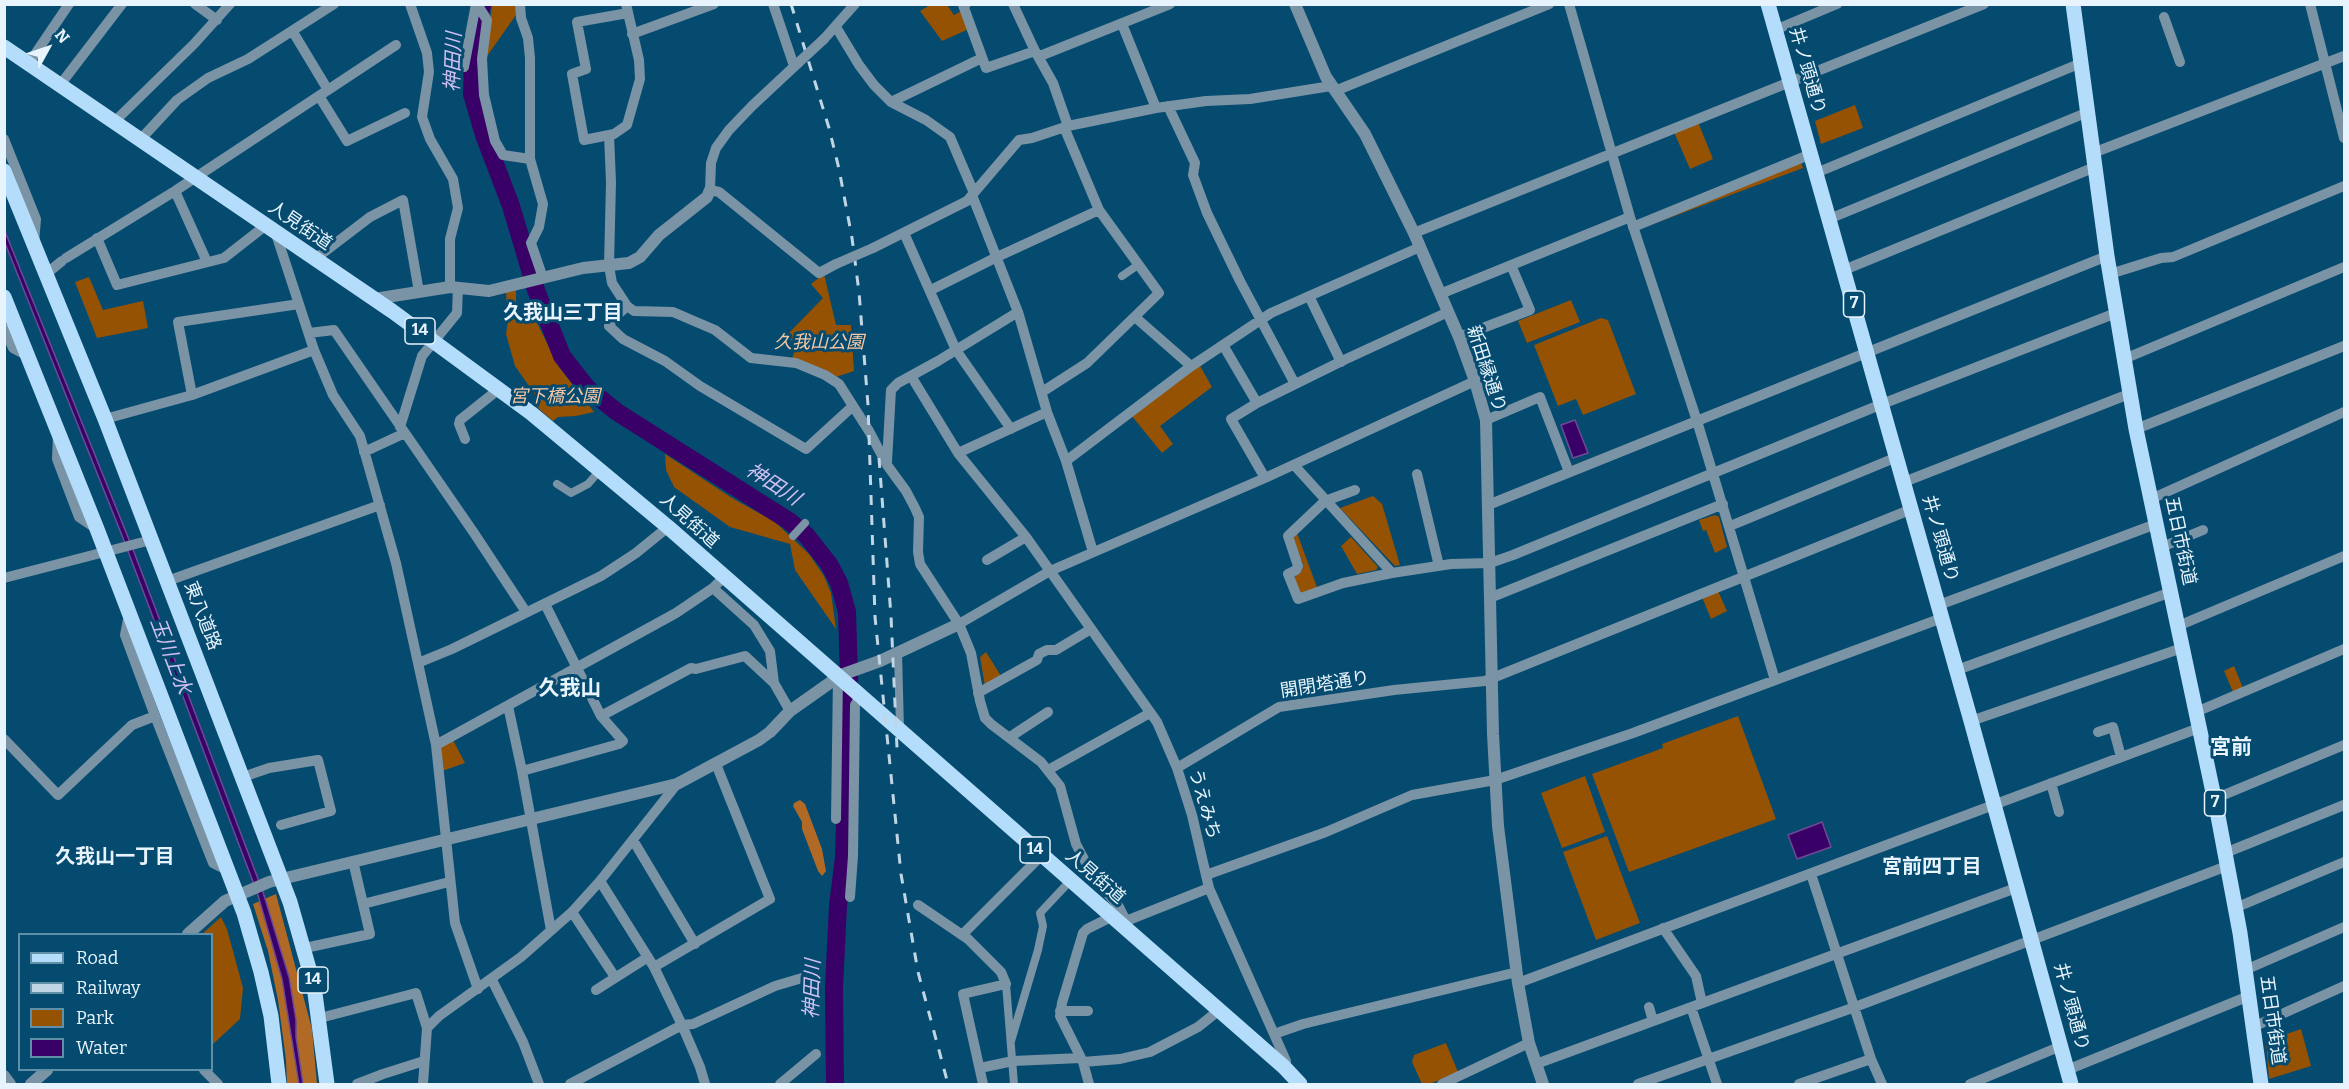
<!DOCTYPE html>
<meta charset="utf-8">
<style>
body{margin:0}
#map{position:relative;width:2349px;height:1089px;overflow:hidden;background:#054b70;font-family:Bitter,serif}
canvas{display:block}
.frame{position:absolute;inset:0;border:6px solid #e8f4fd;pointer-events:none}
.legend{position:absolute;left:18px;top:933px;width:195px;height:138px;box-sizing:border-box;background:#054b70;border:2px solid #608fa8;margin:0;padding:8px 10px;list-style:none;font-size:18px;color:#e8f4fd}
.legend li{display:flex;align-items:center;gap:12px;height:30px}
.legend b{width:30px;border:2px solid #608fa8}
.north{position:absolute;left:18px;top:18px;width:60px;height:60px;-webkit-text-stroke:4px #054b70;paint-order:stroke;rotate:50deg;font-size:16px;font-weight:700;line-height:24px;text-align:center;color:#e8f4fd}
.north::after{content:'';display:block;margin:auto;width:21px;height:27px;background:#e8f4fd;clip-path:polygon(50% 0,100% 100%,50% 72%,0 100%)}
</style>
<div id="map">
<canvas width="2349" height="1089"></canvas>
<div class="frame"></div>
<ul class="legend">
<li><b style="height:8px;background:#b4dcfb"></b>Road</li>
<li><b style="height:8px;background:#c0d6e4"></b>Railway</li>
<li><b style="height:16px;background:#945202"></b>Park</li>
<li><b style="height:16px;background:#390168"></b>Water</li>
</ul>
<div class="north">N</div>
</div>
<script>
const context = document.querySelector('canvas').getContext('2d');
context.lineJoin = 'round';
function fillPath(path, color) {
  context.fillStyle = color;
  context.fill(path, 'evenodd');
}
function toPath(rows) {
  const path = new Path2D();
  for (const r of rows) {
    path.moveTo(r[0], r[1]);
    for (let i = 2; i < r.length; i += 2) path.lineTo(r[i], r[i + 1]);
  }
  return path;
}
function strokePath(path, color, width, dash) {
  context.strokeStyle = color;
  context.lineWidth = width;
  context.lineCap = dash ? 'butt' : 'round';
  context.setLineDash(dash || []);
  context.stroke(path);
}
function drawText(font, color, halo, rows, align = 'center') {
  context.font = font + ' Bitter,"Noto Sans JP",serif';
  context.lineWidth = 6;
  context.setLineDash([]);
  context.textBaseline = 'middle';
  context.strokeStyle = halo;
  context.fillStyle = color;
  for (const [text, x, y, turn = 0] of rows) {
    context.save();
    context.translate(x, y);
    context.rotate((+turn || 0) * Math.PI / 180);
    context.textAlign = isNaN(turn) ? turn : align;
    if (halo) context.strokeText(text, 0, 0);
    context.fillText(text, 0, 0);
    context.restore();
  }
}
const green = toPath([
 [492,5,517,5,516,15,485,59],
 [930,5,947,5,954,15,963,10,969,29,942,41,920,11],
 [1855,105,1863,128,1821,144,1815,121],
 [1698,122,1713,159,1690,169,1674,132],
 [1801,162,1803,168,1637,230],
 [824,274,836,325,851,325,854,371,833,378,792,359,796,346,787,335,823,298,811,284],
 [89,277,103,310,143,301,148,328,97,338,75,282],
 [516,290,516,323,536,321,559,367,594,412,576,416,558,417,553,421,539,409,534,393,515,366,506,334,508,321,506,292],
 [1571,300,1580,322,1527,343,1518,321],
 [1601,318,1608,320,1636,394,1583,415,1576,399,1558,406,1534,345],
 [1199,364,1212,387,1160,426,1173,444,1162,453,1131,415],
 [665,454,732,498,775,522,809,554,824,576,831,593,836,629,795,570,790,544,730,527,674,487,666,470],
 [1373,496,1382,504,1400,565,1395,566,1340,508],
 [1715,515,1719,517,1727,547,1715,553,1706,530,1703,531,1699,520],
 [1297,533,1318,590,1303,594,1299,592,1294,577,1302,570,1303,564,1293,539],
 [1351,537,1378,567,1376,570,1357,574,1341,546],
 [1718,591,1727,611,1711,619,1702,597],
 [986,652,1001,676,985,686,980,657],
 [2234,666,2243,688,2233,692,2224,671],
 [1738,716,1776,819,1629,872,1592,774,1663,748,1662,744],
 [453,740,465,763,442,771,439,747],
 [1585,776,1605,832,1562,848,1541,793],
 [1607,836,1640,923,1596,940,1563,852],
 [221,917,227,929,243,988,240,1019,212,1045,212,934,202,934],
 [2301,1029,2311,1066,2269,1079,2266,1041],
 [1446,1043,1458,1072,1430,1084,1422,1084,1412,1062,1414,1055]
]);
const forest = toPath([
 [800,800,805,804,822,849,826,871,822,876,818,871,802,829,802,822,793,806,794,803],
 [276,894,312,1029,317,1084,287,1084,286,1060,278,1000,268,951,253,904]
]);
const water = toPath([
 [4,229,134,552,263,892,289,977,296,1020,296,1037,303,1084,299,1084,282,979,258,895,123,538,5,243,4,229],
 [1575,420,1588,453,1573,458,1561,425,1575,420],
 [1822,822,1831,847,1797,859,1788,835,1822,822]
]);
const river = toPath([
 [482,4,473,51,472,94,484,135,511,206,536,290,562,356,587,388,617,412,789,521,806,535,829,564,839,583,847,612,849,677,844,857,838,906,834,988,835,1084]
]);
const pedestrian = toPath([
 [1122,276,1138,265],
 [557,484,571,493,588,484,601,469],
 [793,536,805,523],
 [898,652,900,730],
 [1006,984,1014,1084],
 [1011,1041,1038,950,1043,926,1040,913,1070,881]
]);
const minor = toPath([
 [195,4,217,20],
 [410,4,427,53,429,72,422,117,430,139,453,179,458,208,450,239,450,287],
 [477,4,487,20,482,59,484,95,495,141,503,155,530,159],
 [520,4,521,18,528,38,530,58,530,159,543,204,539,227,531,243,543,278],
 [626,4,639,60,640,79,627,125,614,134,584,140,572,74,586,69,577,22,628,13],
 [773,4,794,66],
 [966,4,963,5,986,68,1035,51],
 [1013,4,1035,51,1053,83,1068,126],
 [1569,4,1630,217,1697,421,1775,680],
 [2310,4,2344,138],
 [2164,17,2180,62],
 [1122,24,1156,108],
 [836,27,859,65,874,85,891,102,926,120,950,137,974,193],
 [1775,30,1837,4],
 [293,32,328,90],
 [632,34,714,4],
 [824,39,855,4],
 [1040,56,1170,4],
 [29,63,69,4],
 [798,63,752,106,729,130,716,148,711,163,710,190,719,192,819,273,836,264],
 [464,67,476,4],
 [60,85,122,4],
 [1335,91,1549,4],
 [319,96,347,141,405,113],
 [891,102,982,58],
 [1168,106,1195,163,1193,175,1207,213,1240,281,1295,384],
 [114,122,194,44,230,4],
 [609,135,611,182,609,266,612,283,627,306,634,311,673,312,715,330,751,358,796,363,825,375,839,384,869,431,887,465,906,491,915,508,919,517,918,552,920,564,959,624,971,653,980,701,985,718,991,724,1041,762,1060,786,1076,844,1093,876,1119,907,1126,921,1126,930],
 [4,139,36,219,34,243],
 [140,140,177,100,208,78,248,59,334,4],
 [2093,153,2344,56],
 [1816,173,2081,63],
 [175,191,207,262],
 [972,195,1018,312,1047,412,1066,461,1093,552],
 [1829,219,2088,112],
 [1633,227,1811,154],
 [904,233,956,350,1011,429],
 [1414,233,1984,4],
 [276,234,314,350,333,395,360,436,396,563,436,745,455,923,478,989],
 [97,238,117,285,224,258,265,226],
 [873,248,967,201,1019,140,1032,138,1068,126,1156,108,1206,101,1250,99,1331,86],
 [66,258,175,191,396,45],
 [315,259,370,217,403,200,419,292],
 [1844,270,2095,167],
 [46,274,62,261],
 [2110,274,2161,258,2173,257,2344,186],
 [931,290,997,257,1099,210],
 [1440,294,1630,217],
 [1309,296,1341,362],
 [627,306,612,320,609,326,623,339,665,361,700,386,806,449,853,406],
 [1135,317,1191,366],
 [4,328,13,348,28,356],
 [309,333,334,330,474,533,526,612],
 [1459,337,1530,310,1511,265],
 [1223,345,1257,403],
 [2124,359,2344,267],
 [911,376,958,453,1026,537,1157,722,1177,768,1192,815,1209,888,1286,1061,1284,1067],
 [1042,392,1087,363,1159,293,1099,210,1064,127],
 [192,395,178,322,299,304],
 [105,419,192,395,314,350],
 [1486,420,1540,397,1569,472],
 [400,427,422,356,457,313,458,287],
 [2136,429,2344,346],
 [58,435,57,459,79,517,97,529],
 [465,439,459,424,460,420,499,389],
 [364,452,405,433],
 [958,453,1047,412],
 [1066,461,1190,367,1271,313,1420,247],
 [887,462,891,390,898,383,938,361,1018,312],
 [1294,465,1392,573],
 [1417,474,1439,566],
 [1265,478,1231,419,1257,403,1344,360,1448,312],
 [1904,482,2129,394],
 [1355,490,1325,501,1288,536,1298,566,1296,570,1288,574,1298,599,1343,583,1392,573,1451,564,1490,563,1513,555,1882,404,2116,313],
 [2151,499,2344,412],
 [1488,505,2107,256],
 [1730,526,1897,457],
 [2162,547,2203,530],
 [987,560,1026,537],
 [4,578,151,540],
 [169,585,173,579,380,505],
 [713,588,754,625,770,651,774,683],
 [1492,597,1723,504],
 [1939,605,2156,524],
 [129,614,125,635,155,716,213,863,227,870],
 [959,624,1050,571,1265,478,1475,381],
 [2178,626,2344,556],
 [418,663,452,649,601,576,636,553,668,527],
 [1957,670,2171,592],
 [978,693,1037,660,1039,654,1047,650,1056,650,1091,629],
 [508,706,522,771,551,930],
 [2196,712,2344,649],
 [601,716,691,668,696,669,745,656,774,683,790,711],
 [1971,721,2182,648],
 [2098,732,2113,727,2121,757],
 [1010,737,1048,712],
 [4,739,58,795,132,725,155,716],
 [436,745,676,613,713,588,724,577],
 [1177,768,1279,707,1394,690,1485,681,1912,509],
 [1048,770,1150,713],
 [522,771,619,744,623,741,601,716,545,604],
 [243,777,269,768,318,760,331,811,281,825],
 [2051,783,2059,812],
 [2214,799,2344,745],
 [836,819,838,676],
 [633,840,695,944],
 [2225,853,2344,805],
 [1811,874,1871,1059,1882,1084],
 [1206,875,1326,832,1412,795,1495,780,1633,733,1942,618],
 [850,897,853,856,855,705,860,697],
 [363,904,449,882],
 [918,905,968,939,1001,972,1006,984,963,994,983,1084],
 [2235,908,2344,862],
 [572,912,615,977],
 [1126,921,1209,888],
 [1663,928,1696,976,1702,1003],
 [962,935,1041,856],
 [305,948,370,934,353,861],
 [654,967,770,899,716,764],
 [2252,967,2344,927],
 [492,980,523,1042,539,1084],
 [1518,983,2199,728],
 [596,990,648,957],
 [1649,1007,1653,1021],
 [1691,1007,1717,1084],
 [1060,1011,1088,1011],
 [320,1018,416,993,427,1028],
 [2253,1027,2344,986],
 [1274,1034,1303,1024,1517,972],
 [1083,1062,1120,1059,1150,1052,1198,1027,1218,1011],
 [1536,1064,2016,888],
 [980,1068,1013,1061,1081,1058],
 [204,1070,218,1084],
 [2067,1070,2249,996],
 [357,1084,383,1074,424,1061],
 [423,1084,427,1028,439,1016,521,957,572,912,600,881,677,784],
 [570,1084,682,1025,654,967,600,881],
 [705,1084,700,1067,682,1025,693,1024,775,986,802,978],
 [780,1084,816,1054],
 [1089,1084,1083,1062,1060,1016,1062,1003,1083,933,1087,929,1111,917],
 [1442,1084,1529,1043],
 [1638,1084,1855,1007,2227,866],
 [1799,1084,1871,1059],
 [1970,1084,2061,1046]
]);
const tertiary = toPath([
 [1295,4,1326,77,1365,134,1414,233,1459,337,1475,381,1486,420,1493,734,1498,826,1518,983,1529,1043,1543,1084],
 [374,299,450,287,489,291,583,268,629,263,640,257,659,235,707,197,710,190],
 [188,934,225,901,269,882,677,784,759,740,770,732,790,711,841,675,880,661,959,624],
 [4,1076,10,1084],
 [31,1084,47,1070]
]);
const primary = toPath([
 [1768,4,1971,721,2071,1084],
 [2073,4,2107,256,2136,429,2218,816,2240,933,2261,1084],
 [4,47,392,311,531,413,668,527,1284,1067,1300,1084],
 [4,171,105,419,290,902,314,986,327,1084],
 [4,297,97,529,244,913,261,972,271,1016,279,1084]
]);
const rail = toPath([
 [791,4,829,128,839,169,852,238,859,292,868,405,875,617,901,874,918,972,948,1084],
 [879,458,891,616,897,748]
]);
const minorBridge = toPath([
 [798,63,824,39],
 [836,264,873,248]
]);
const shields = [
 [1854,304,21],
 [420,331,30],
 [2215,803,21],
 [1035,850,30],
 [313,980,30]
];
const shieldNames = [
 ["7",1854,304],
 ["14",420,331],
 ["7",2215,803],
 ["14",1035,850],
 ["14",313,980]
];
const streetNames = [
 ["井ノ頭通り",1807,71,74],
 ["人見街道",300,226,34],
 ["新田縁通り",1486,369,72],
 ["人見街道",689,521,42],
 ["井ノ頭通り",1940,539,74],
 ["五日市街道",2180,541,78],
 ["東八道路",202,616,69],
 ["開閉塔通り",1325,685,-9],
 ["うえみち",1204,804,74],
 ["人見街道",1095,877,41],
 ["井ノ頭通り",2071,1007,75],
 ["五日市街道",2272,1020,82]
];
const parkNames = [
 ["久我山公園",819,343],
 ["宮下橋公園",555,397]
];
const waterNames = [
 ["神田川",454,62,-88],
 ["神田川",773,485,33],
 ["玉川上水",170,656,69],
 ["神田川",813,989,-88]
];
const neighbourhoodNames = [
 ["久我山三丁目",563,313],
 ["久我山一丁目",115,857],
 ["宮前四丁目",1932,867]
];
const quarterNames = [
 ["久我山",570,689],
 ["宮前",2231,748]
];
fillPath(green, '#945202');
fillPath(forest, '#b16a25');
fillPath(water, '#390168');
strokePath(water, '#6e4a95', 1.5);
strokePath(river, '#390168', 18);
strokePath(pedestrian, '#7a93a5', 8);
strokePath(minor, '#7a93a5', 10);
strokePath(tertiary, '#7a93a5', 12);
strokePath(primary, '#b4dcfb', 15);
strokePath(rail, '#c0d6e4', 3, [10, 10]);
strokePath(minorBridge, '#7a93a5', 10);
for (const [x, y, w] of shields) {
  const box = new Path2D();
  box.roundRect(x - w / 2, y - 13, w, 26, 4.5);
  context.fillStyle = '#054b70';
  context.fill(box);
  strokePath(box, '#e8f4fd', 1.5);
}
drawText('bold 16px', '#e8f4fd', null, shieldNames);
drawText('18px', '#e8f4fd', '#054b70', streetNames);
drawText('italic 18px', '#f7c8a3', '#054b70', parkNames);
drawText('italic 20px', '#d2c0f3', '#054b70', waterNames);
drawText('bold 20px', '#e8f4fd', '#054b70', neighbourhoodNames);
drawText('bold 21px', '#e8f4fd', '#054b70', quarterNames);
</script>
